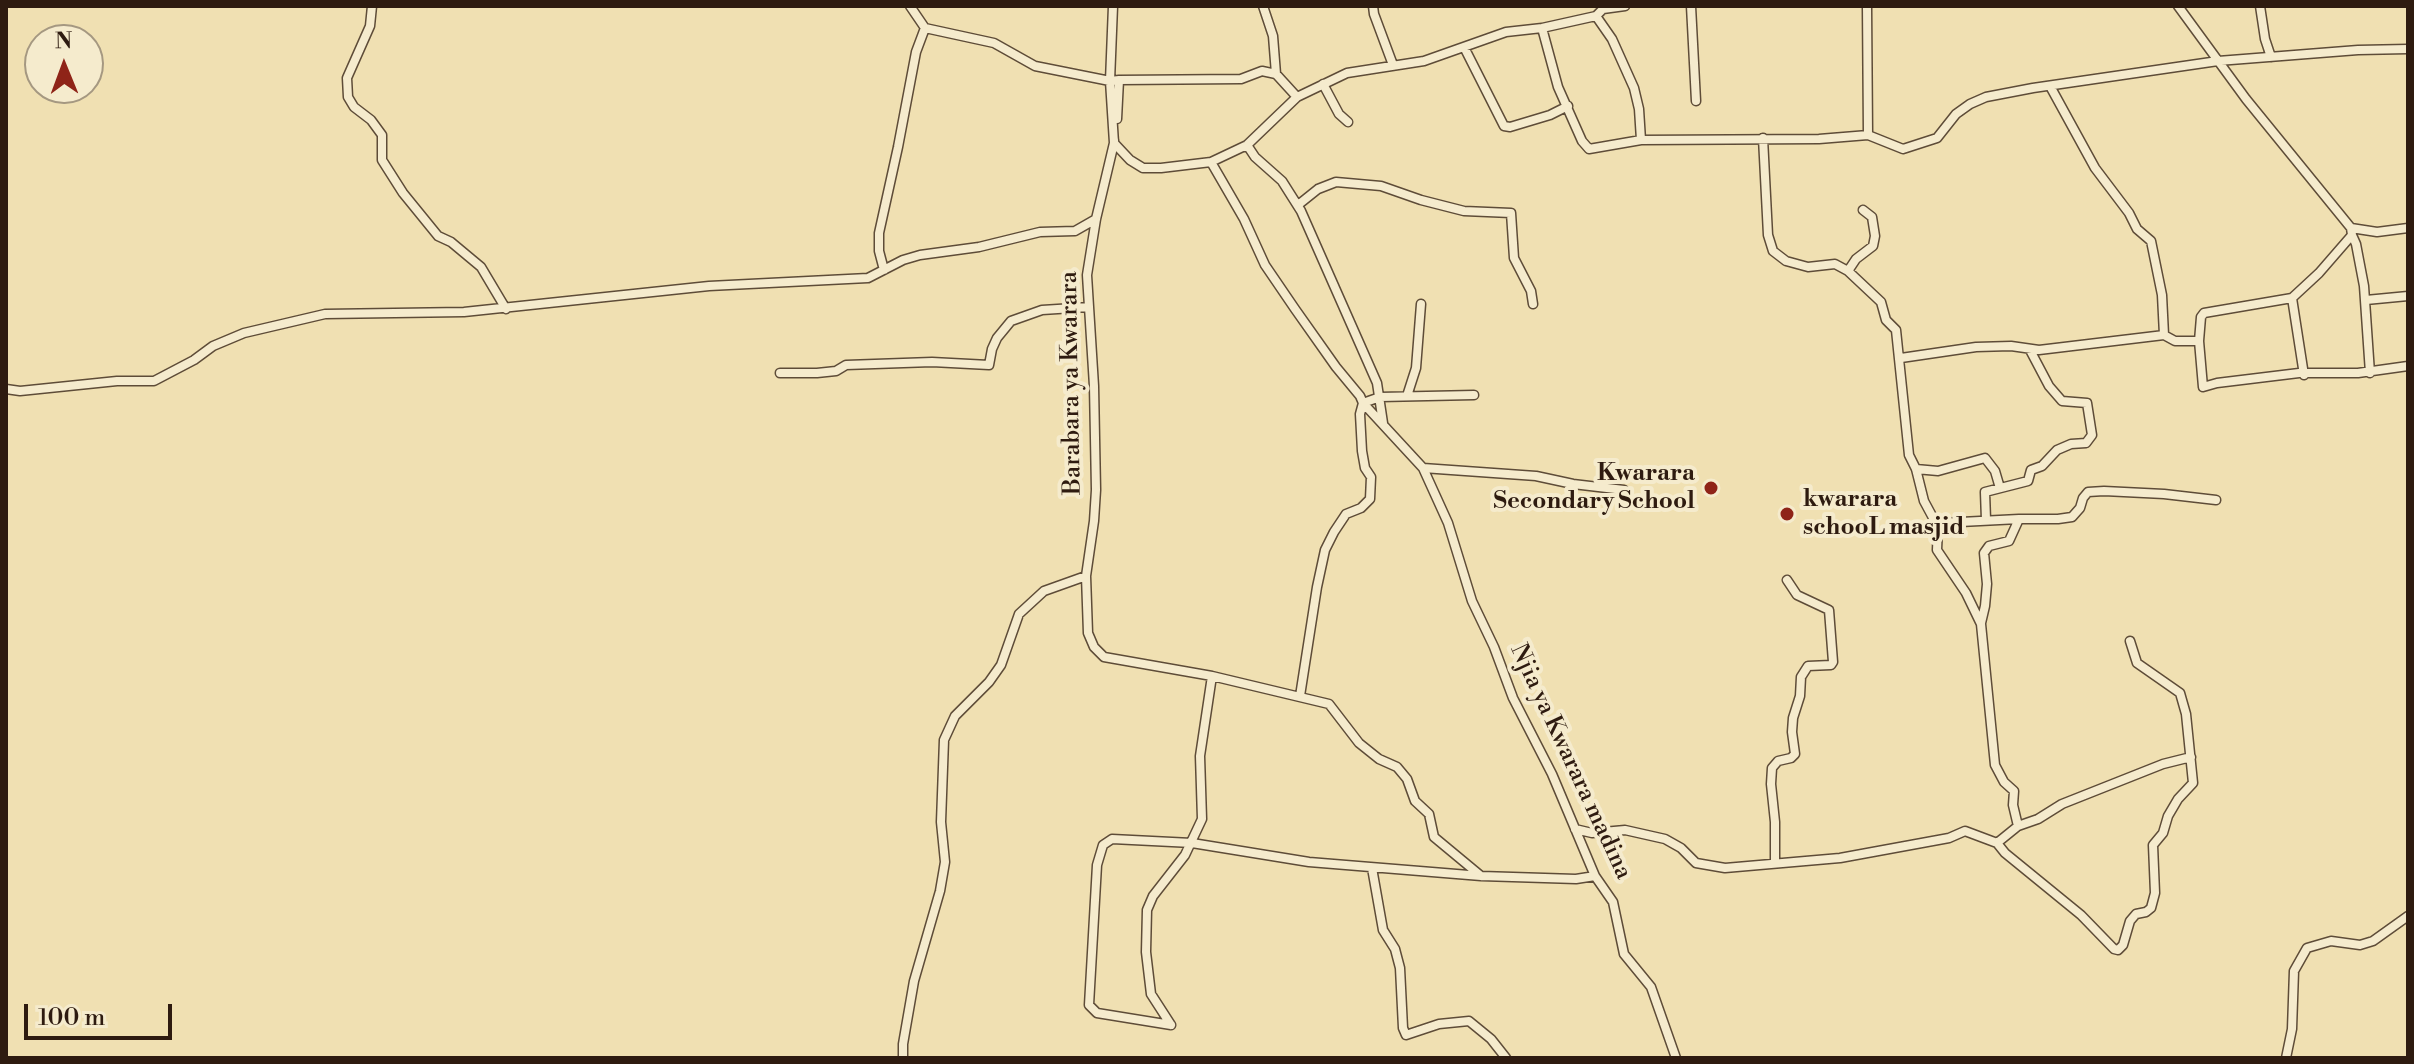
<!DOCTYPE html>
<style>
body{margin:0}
#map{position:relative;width:2414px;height:1064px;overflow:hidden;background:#f0e0b2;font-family:"Libre Bodoni",serif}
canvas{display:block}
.frame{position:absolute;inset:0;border:8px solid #2e1b10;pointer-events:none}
.north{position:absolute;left:24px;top:24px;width:80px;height:80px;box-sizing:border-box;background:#f5ebcd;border:2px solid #a59881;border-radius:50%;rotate:359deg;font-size:22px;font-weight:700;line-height:32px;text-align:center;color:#2e1b10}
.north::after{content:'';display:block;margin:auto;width:28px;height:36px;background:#8f2418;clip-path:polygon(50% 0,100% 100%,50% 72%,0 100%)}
.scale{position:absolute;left:24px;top:1004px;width:148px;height:36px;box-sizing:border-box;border:4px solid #2e1b10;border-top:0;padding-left:10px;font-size:24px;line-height:28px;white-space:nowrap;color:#2e1b10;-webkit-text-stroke:6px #f5ebcd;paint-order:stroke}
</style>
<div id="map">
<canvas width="2414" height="1064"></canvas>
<div class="frame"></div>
<div class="north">N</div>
<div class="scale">100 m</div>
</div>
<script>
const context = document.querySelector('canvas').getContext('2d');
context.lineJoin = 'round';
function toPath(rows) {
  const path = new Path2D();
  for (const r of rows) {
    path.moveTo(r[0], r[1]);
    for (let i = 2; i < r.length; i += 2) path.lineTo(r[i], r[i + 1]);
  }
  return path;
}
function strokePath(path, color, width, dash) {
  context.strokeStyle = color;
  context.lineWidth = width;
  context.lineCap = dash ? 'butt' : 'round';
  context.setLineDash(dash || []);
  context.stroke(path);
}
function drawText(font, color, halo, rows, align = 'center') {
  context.font = font + ' "Libre Bodoni",serif';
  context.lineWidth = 8;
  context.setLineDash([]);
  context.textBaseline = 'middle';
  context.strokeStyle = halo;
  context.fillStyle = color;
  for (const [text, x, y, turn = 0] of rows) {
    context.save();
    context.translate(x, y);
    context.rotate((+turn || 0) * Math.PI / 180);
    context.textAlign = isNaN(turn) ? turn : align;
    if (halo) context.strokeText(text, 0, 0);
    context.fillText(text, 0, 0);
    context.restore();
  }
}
const street = toPath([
 [372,6,370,26,347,78,348,97,354,107,371,120,382,135,382,160,403,193,438,236,451,242,481,267,506,309],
 [910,6,925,28,994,43,1035,66,1110,81],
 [1113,6,1110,81,1114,143,1096,219,1087,275,1094,386,1096,490,1094,521,1086,576,1088,633,1094,647,1104,657,1212,676,1329,704,1359,743,1379,759,1397,767,1407,779,1415,801,1429,814,1434,837,1481,876],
 [1263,6,1273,36,1276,74,1297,97],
 [1373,6,1374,14,1393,65],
 [1691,6,1696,101],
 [1867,6,1868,135],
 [2178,6,2246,99,2351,228,2352,235,2319,273,2292,298,2204,313,2201,317,2199,341,2203,387,2217,383,2299,373,2358,373,2408,366],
 [2260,6,2265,39,2271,57],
 [1596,16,1612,39,1634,88,1639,109,1641,140],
 [1542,28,1558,87,1582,141,1589,149,1641,140,1819,139,1868,135,1903,149,1937,138,1956,114,1970,104,1986,97,2033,88,2218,61,2358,50,2408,49],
 [1464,47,1504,126,1510,127,1550,115,1568,106],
 [1110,78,1110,81,1119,80,1117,119],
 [1119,80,1241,79,1262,71,1276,74],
 [1323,84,1339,114,1348,122],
 [2050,86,2095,168,2129,213,2137,229,2151,241,2162,295,2164,335],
 [1763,138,1768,235,1773,251,1786,261,1808,267,1835,264,1848,271,1881,302,1886,320,1896,330,1909,455,1916,469,1924,501,1938,527,1937,550,1966,593,1981,624,1995,765,2004,782,2014,791,2013,805,2018,826],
 [1114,140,1114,143,1130,160,1143,168,1161,168,1211,162,1247,145,1297,97,1347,73,1424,61,1506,32,1542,28,1596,16,1603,9,1625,6],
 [1247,145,1255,157,1282,181,1301,211,1377,383,1383,423],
 [1211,162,1244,219,1265,265,1295,309,1336,367,1360,396,1363,403,1423,468,1448,523,1472,601,1494,647,1513,698,1552,774,1595,876,1613,902,1624,954,1651,987,1676,1058],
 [1298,205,1318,189,1336,182,1381,186,1421,200,1464,211,1511,213,1514,258,1531,291,1533,304],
 [2351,228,2377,232,2408,228],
 [2352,235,2356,244,2364,286,2370,373],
 [884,270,879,251,879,233,898,147,916,52,925,28],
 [1848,271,1856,259,1873,246,1875,236,1872,217,1863,210],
 [2292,298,2304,375],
 [2366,300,2408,296],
 [1901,358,1976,347,2011,346,2039,350,2164,335,2175,341,2199,341],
 [780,373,817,373,836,371,846,365,932,362,989,365,992,349,997,338,1011,321,1042,310,1089,307],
 [6,389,20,391,117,381,154,381,194,360,213,346,244,333,325,314,464,312,709,286,868,278,903,260,920,255,979,247,1040,232,1075,231,1096,219],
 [1407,396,1416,368,1421,304],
 [1423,468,1536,476,1573,484,1624,490],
 [1916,469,1938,471,1985,458,1995,471,2000,488],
 [1986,520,1985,492,2028,481,2031,470,2042,466,2057,450,2071,444,2086,443,2092,435,2087,403,2062,401,2049,386,2030,350],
 [1938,528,1941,523,2019,519],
 [1981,623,1985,606,1987,584,1984,553,1989,546,2009,541,2019,519,2058,519,2072,517,2080,508,2083,498,2088,492,2104,491,2164,494,2216,500],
 [1300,696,1317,587,1325,550,1334,532,1346,514,1361,508,1370,499,1371,477,1365,468,1362,451,1360,414,1363,403,1380,397,1474,395],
 [1575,829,1592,833,1625,830,1665,839,1681,848,1696,863,1725,868,1840,858,1949,838,1965,831,1997,843,2005,853,2081,915,2114,949,2118,950,2123,945,2130,921,2136,914,2146,912,2151,908,2155,893,2153,845,2163,833,2168,816,2178,799,2193,783,2186,714,2180,693,2137,663,2130,641],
 [1997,843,2018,826,2038,819,2062,804,2163,764,2191,757],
 [1775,863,1775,822,1771,784,1772,768,1778,761,1791,758,1795,754,1792,732,1793,718,1800,696,1801,677,1808,666,1831,665,1833,662,1829,610,1797,595,1787,580],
 [1372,868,1383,930,1395,949,1400,968,1403,1028,1406,1035,1439,1024,1469,1021,1491,1039,1506,1058],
 [1171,1025,1097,1013,1089,1005,1097,865,1103,845,1112,839,1192,843,1309,862,1481,876,1576,879,1595,876],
 [1171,1025,1151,994,1146,952,1147,910,1153,896,1185,855,1202,819,1200,756,1212,676],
 [903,1058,903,1044,914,981,940,891,945,862,941,822,944,740,955,716,989,682,1001,665,1019,614,1044,591,1086,576],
 [2286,1058,2292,1029,2294,971,2307,948,2331,941,2360,945,2373,941,2408,916]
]);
const markers = [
 [1711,488,8,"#8f2418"],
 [1787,514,8,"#8f2418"]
];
const streetNames = [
 ["Barabara ya Kwarara",1072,383,-91],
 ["Njia ya Kwarara madina",1570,762,65]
];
const poiNames = [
 ["Kwarara",1695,474],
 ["Secondary School",1695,502],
 ["kwarara",1803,500,"left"],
 ["schooL masjid",1803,528,"left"]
];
strokePath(street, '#5e4c38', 11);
strokePath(street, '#f5ebcd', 8);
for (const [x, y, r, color] of markers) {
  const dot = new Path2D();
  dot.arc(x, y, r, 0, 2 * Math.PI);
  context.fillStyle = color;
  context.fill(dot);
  strokePath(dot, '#f5ebcd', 3);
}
drawText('24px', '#2e1b10', '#f5ebcd', streetNames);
drawText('bold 24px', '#2e1b10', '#f5ebcd', poiNames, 'right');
</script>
